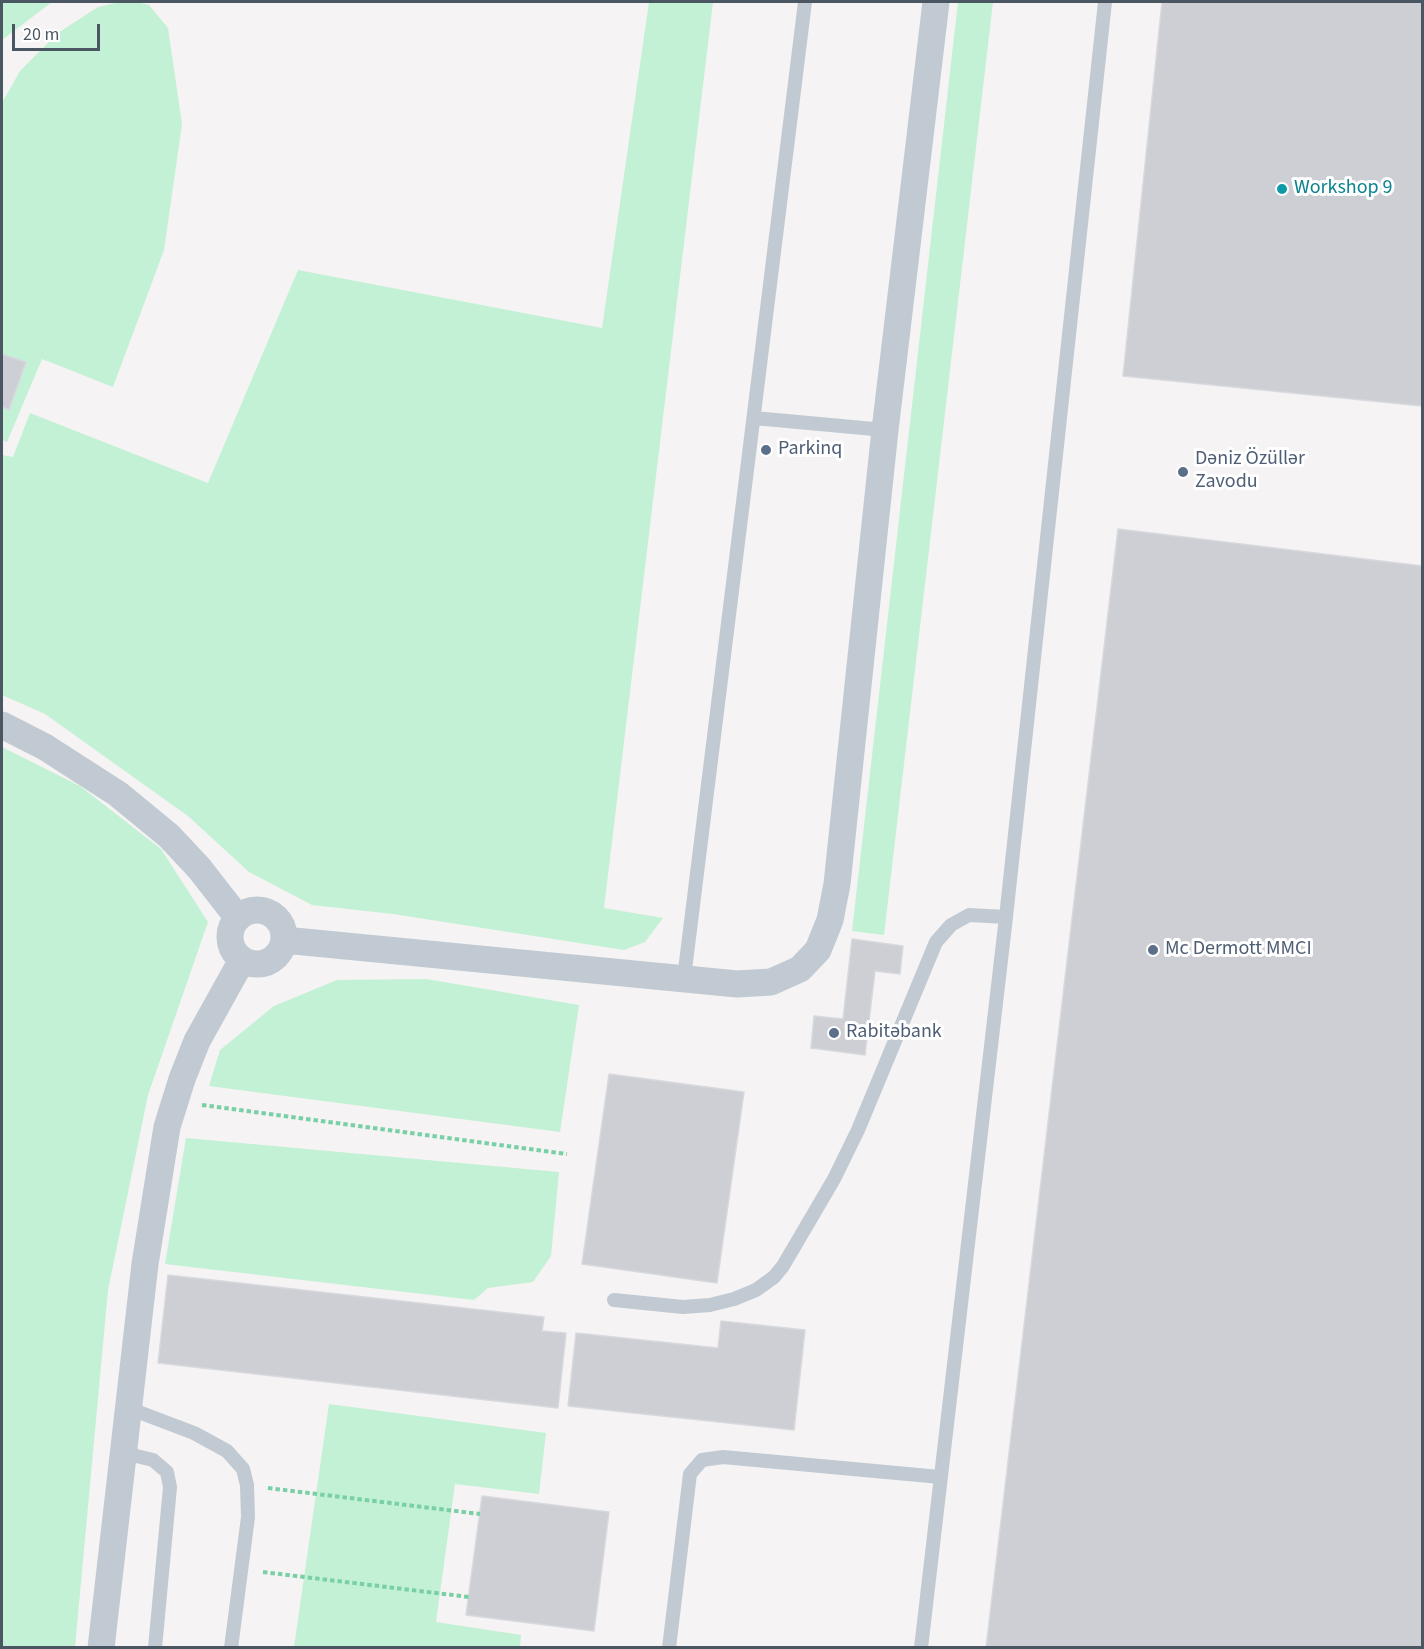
<!DOCTYPE html>
<meta charset="utf-8">
<style>
body{margin:0}
#map{position:relative;width:1424px;height:1649px;overflow:hidden;background:#f5f3f3;font-family:"Source Sans 3",sans-serif}
canvas{display:block}
.frame{position:absolute;inset:0;border:3px solid #4a5661;pointer-events:none}
.scale{position:absolute;left:12px;top:24px;width:88px;height:27px;box-sizing:border-box;border:3px solid #4a5661;border-top:0;padding-left:8px;font-size:18px;line-height:21px;white-space:nowrap;color:#4a5661;-webkit-text-stroke:4px #fff;paint-order:stroke}
</style>
<div id="map">
<canvas width="1424" height="1649"></canvas>
<div class="frame"></div>
<div class="scale">20 m</div>
</div>
<script>
const context = document.querySelector('canvas').getContext('2d');
context.lineJoin = 'round';
function fillPath(path, color) {
  context.fillStyle = color;
  context.fill(path, 'evenodd');
}
function toPath(rows) {
  const path = new Path2D();
  for (const r of rows) {
    if (r.length === 3) {
      path.moveTo(r[0] + r[2], r[1]);
      path.arc(r[0], r[1], r[2], 0, 2 * Math.PI);
      continue;
    }
    path.moveTo(r[0], r[1]);
    for (let i = 2; i < r.length; i += 2) path.lineTo(r[i], r[i + 1]);
  }
  return path;
}
function strokePath(path, color, width, dash) {
  context.strokeStyle = color;
  context.lineWidth = width;
  context.lineCap = dash ? 'butt' : 'round';
  context.setLineDash(dash || []);
  context.stroke(path);
}
function drawText(font, color, halo, rows, align = 'center') {
  context.font = font + ' "Source Sans 3",sans-serif';
  context.lineWidth = 6;
  context.setLineDash([]);
  context.textBaseline = 'middle';
  context.strokeStyle = halo;
  context.fillStyle = color;
  for (const [text, x, y, turn = 0] of rows) {
    context.save();
    context.translate(x, y);
    context.rotate((+turn || 0) * Math.PI / 180);
    context.textAlign = isNaN(turn) ? turn : align;
    if (halo) context.strokeText(text, 0, 0);
    context.fillText(text, 0, 0);
    context.restore();
  }
}
const green = toPath([
 [2,2,52,2,2,40],
 [120,2,136,2,149,5,168,28,182,124,164,250,113,387,42,359,7,442,2,440,2,103,20,71,58,33,98,7],
 [649,2,713,2,604,908,663,918,645,942,624,950,393,914,312,905,249,872,188,816,45,714,2,695,2,455,13,457,30,413,208,483,298,270,602,328],
 [958,2,993,2,884,935,852,931],
 [2,747,80,786,161,849,208,922,148,1095,108,1290,75,1647,2,1647],
 [426,979,579,1005,560,1132,209,1086,220,1050,274,1006,337,980],
 [186,1138,559,1172,551,1256,533,1282,488,1288,474,1300,165,1264],
 [329,1404,546,1433,539,1494,455,1484,436,1622,521,1635,520,1647,294,1647]
]);
const building = toPath([
 [1162,2,1422,2,1422,406,1123,376,1162,2],
 [2,354,26,362,9,410,2,407,2,354],
 [1118,529,1422,566,1422,1648,986,1648,1118,529],
 [852,939,903,946,900,974,875,971,865,1055,811,1048,814,1016,843,1019,852,939],
 [609,1074,744,1092,717,1283,582,1264,609,1074],
 [168,1275,544,1317,542,1331,566,1333,558,1408,158,1363,168,1275],
 [721,1321,805,1330,794,1430,568,1406,576,1333,718,1348,721,1321],
 [482,1496,609,1512,594,1631,466,1615,482,1496]
]);
const path = toPath([
 [202,1105,567,1154],
 [268,1488,480,1514],
 [263,1572,469,1597]
]);
const service = toPath([
 [754,418,885,430],
 [684,978,805,2],
 [614,1300,683,1307,710,1305,734,1299,756,1290,774,1277,783,1266,834,1179,858,1130,936,942,951,925,969,915,1006,917],
 [128,1408,194,1433,227,1451,243,1469,247,1485,248,1517,231,1648],
 [124,1453,153,1460,167,1472,170,1487,155,1648],
 [669,1648,690,1474,702,1460,723,1457,940,1477],
 [921,1648,1006,917,1105,2]
]);
const minor = toPath([
 [2,725,45,747,118,794,169,836,199,868,238,918],
 [257,937,27],
 [284,940,737,984,771,982,800,969,818,950,830,920,837,884,885,430,936,2],
 [101,1648,145,1264,167,1127,182,1079,197,1041,242,960]
]);
const markers = [
 [1282,189,6,"#0f9aa8"],
 [766,450,6,"#5c6f8a"],
 [1183,472,6,"#5c6f8a"],
 [1153,950,6,"#5c6f8a"],
 [834,1033,6,"#5c6f8a"]
];
const cultureNames = [
 ["Workshop 9",1294,189]
];
const serviceNames = [
 ["Parkinq",778,450],
 ["Dəniz Özüllər",1195,460],
 ["Zavodu",1195,483],
 ["Mc Dermott MMCI",1165,950],
 ["Rabitəbank",846,1033]
];
fillPath(green, '#c3f1d5');
fillPath(building, '#cdcfd5');
strokePath(building, '#d7d9de', 1.5);
strokePath(path, '#7ad0a6', 4, [4.5, 3]);
strokePath(service, '#c1cad2', 14);
strokePath(minor, '#c1cad2', 27);
for (const [x, y, r, color] of markers) {
  const dot = new Path2D();
  dot.arc(x, y, r, 0, 2 * Math.PI);
  context.fillStyle = color;
  context.fill(dot);
  strokePath(dot, '#fff', 2);
}
drawText('20px', '#0d838f', '#fff', cultureNames, 'left');
drawText('20px', '#4e5e75', '#fff', serviceNames, 'left');
</script>
